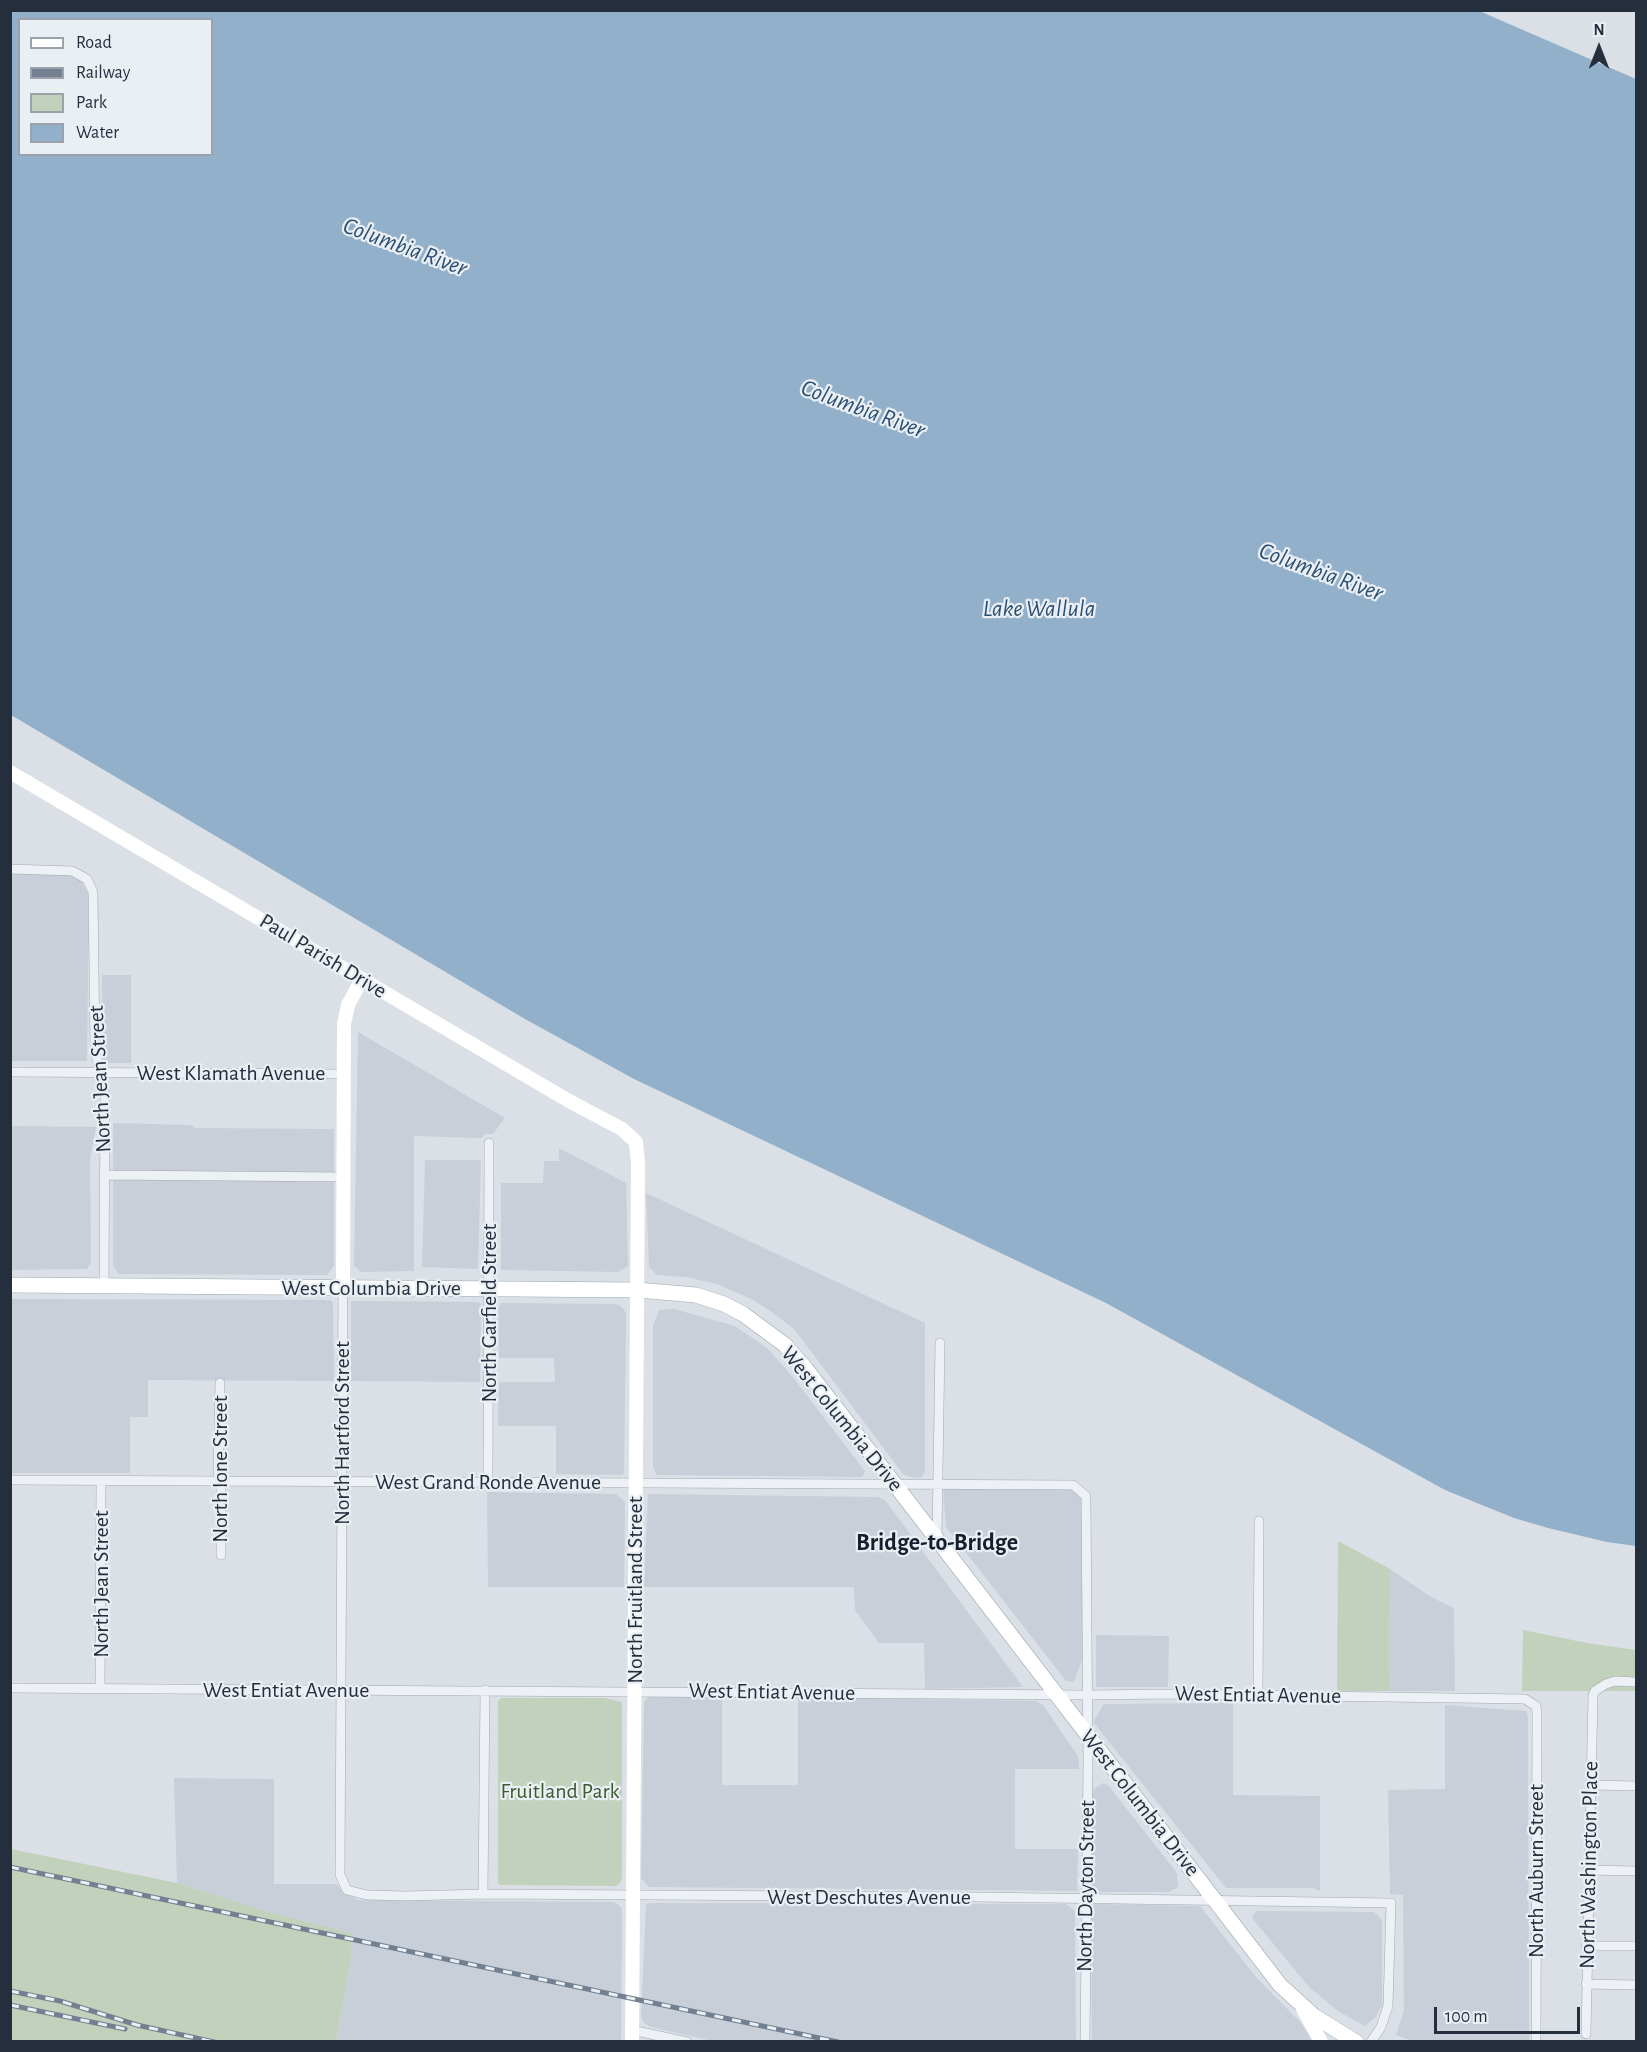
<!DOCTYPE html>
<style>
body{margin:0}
#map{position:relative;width:1647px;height:2052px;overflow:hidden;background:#dae0e6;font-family:"Alegreya Sans",sans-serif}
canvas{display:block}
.frame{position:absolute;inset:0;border:12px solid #242e3d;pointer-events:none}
.legend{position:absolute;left:18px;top:18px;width:195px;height:138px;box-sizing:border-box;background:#eaeff4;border:2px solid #9ba2ab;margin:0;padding:8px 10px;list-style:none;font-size:18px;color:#242e3d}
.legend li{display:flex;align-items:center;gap:12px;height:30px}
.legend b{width:30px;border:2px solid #9ba2ab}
.north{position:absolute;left:1569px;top:18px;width:60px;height:60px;-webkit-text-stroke:4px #eaeff4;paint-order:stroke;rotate:0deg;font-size:16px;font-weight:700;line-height:24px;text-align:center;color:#242e3d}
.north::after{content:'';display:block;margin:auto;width:21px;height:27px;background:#242e3d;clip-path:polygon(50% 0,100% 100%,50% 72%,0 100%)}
.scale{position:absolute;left:1434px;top:2007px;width:146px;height:27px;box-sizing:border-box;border:3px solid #242e3d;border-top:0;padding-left:8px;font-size:18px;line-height:21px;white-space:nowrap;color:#242e3d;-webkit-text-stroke:4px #eaeff4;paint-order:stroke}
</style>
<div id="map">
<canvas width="1647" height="2052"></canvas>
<div class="frame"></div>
<ul class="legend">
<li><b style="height:8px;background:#fff"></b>Road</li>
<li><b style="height:8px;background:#738091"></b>Railway</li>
<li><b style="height:16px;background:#c2d1bb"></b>Park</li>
<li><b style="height:16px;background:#92b0ca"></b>Water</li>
</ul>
<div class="north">N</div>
<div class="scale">100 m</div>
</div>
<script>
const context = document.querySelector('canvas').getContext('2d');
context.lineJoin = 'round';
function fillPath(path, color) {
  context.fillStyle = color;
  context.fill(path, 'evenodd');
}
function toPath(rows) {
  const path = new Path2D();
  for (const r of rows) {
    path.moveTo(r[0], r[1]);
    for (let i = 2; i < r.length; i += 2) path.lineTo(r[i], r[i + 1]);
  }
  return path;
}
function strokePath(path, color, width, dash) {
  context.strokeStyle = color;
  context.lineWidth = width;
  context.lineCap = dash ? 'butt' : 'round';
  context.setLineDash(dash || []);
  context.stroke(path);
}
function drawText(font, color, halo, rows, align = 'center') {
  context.font = font + ' "Alegreya Sans",sans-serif';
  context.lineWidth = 4.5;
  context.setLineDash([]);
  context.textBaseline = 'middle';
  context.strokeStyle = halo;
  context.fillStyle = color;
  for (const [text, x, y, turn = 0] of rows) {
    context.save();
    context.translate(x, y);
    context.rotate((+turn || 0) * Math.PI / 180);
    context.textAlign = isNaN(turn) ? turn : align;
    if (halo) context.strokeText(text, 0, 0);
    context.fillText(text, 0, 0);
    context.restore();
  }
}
const built = toPath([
 [10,873,63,873,81,880,89,896,87,1061,11,1061],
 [102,975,131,975,131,1063,107,1063,103,1059],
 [358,1032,505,1118,493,1134,486,1134,481,1138,414,1136,414,1271,361,1272,354,1266],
 [113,1123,190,1125,195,1128,334,1129,334,1266,327,1275,119,1274,113,1266],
 [11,1126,96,1127,90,1159,91,1263,87,1269,11,1270],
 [559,1148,626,1183,628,1266,618,1272,501,1270,501,1183,543,1183,544,1161,559,1161],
 [425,1160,481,1160,478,1269,422,1267],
 [646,1193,925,1323,925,1472,922,1477,914,1478,903,1474,795,1330,772,1312,751,1299,717,1284,686,1277,657,1275,649,1267],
 [11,1299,331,1300,333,1303,334,1381,148,1380,148,1417,130,1417,130,1473,11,1473],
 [351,1301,478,1302,481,1304,480,1382,351,1381],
 [501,1303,616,1304,622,1307,626,1313,624,1473,622,1475,556,1474,556,1426,498,1426,499,1382,555,1382,554,1358,499,1358,498,1307],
 [674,1309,735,1326,767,1348,792,1376,865,1471,862,1477,657,1475,653,1467,653,1326,659,1310],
 [1084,1487,1082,1660,1074,1682,1066,1681,946,1527,943,1488],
 [487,1492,616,1494,625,1502,624,1587,488,1587],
 [648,1494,878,1497,885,1500,1023,1687,925,1689,924,1643,879,1643,855,1610,854,1587,644,1587],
 [1390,1569,1431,1597,1454,1608,1455,1691,1389,1691],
 [1096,1635,1169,1636,1168,1687,1096,1687],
 [648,1697,722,1697,722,1785,798,1785,798,1697,1036,1701,1043,1705,1078,1756,1079,1769,1015,1769,1015,1849,1078,1849,1077,1891,649,1887,641,1878,644,1702],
 [1233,1703,1233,1795,1320,1796,1320,1891,1312,1888,1226,1888,1093,1722,1104,1704],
 [1445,1705,1526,1711,1528,1717,1529,2041,1416,2042,1396,2035,1404,2010,1403,1895,1390,1894,1388,1790,1445,1789],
 [174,1778,274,1779,274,1884,337,1884,345,1894,359,1900,613,1902,619,1905,622,1909,621,2041,336,2041,352,1952,351,1933,272,1913,177,1883],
 [1103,1783,1108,1785,1177,1873,1178,1886,1175,1889,1169,1892,1098,1892,1092,1889,1089,1885,1092,1799,1094,1789],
 [650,1903,1066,1904,1075,1911,1076,2041,717,2042,651,2027,644,2023,641,2017,646,1905],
 [1095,1904,1200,1906,1256,1977,1301,2023,1313,2041,1092,2041,1091,1907],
 [1256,1911,1374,1912,1382,1920,1382,2005,1376,2017,1365,2026,1338,2011,1309,1987,1252,1918]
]);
const green = toPath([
 [1338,1541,1390,1569,1389,1691,1337,1691],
 [1523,1630,1587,1643,1636,1650,1636,1691,1522,1691],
 [501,1698,604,1698,622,1702,622,1878,620,1883,616,1886,500,1885,498,1883,498,1701],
 [11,1849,177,1883,272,1913,351,1933,352,1952,336,2041,11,2041]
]);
const water = toPath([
 [1477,10,1636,79,1636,1546,1607,1542,1548,1528,1514,1518,1445,1490,1106,1303,634,1079,525,1019,11,715,11,11],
 [20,20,212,20,212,154,20,154]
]);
const street = toPath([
 [10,869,72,871,87,879,93,892,95,1050,105,1097,104,1286],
 [10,1072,344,1074],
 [104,1175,344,1177],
 [343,1287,340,1875,347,1890,367,1895,405,1896,483,1894,978,1897,1391,1903,1388,2006,1381,2027,1371,2042],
 [220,1383,218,1473,221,1488,221,1555],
 [10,1480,1073,1485,1086,1496,1086,1502,1088,1764,1085,2042],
 [488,1482,489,1143],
 [937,1538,940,1343],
 [10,1688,1088,1695,1172,1694,1525,1699,1536,1706,1537,1713,1536,2042],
 [100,1688,101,1480],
 [1258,1695,1259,1521],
 [1591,1785,1636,1786],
 [1588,1870,1636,1871],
 [483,1894,485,1690],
 [1586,1946,1636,1946],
 [1586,1984,1636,1985],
 [632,2030,687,2042],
 [1586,2034,1593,1695,1595,1691,1606,1684,1615,1681,1636,1682]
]);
const secondary = toPath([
 [10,772,569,1101,622,1129,636,1142,638,1163,632,2042],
 [343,1287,344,1024,348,1005,362,979],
 [1303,2009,1321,2042]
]);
const primary = toPath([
 [10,1285,637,1290,696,1295,724,1304,743,1314,785,1345,806,1369,1280,1985,1314,2016,1356,2042]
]);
const rail = toPath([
 [10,1867,838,2042],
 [10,1991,60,2001,137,2025,214,2042],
 [10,2005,125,2029]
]);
const streetNames = [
 ["Paul Parish Drive",323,956,31],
 ["West Klamath Avenue",231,1073],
 ["North Jean Street",100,1079,-93],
 ["West Columbia Drive",371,1288],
 ["North Garfield Street",489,1313,-90],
 ["West Columbia Drive",842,1419,51],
 ["North Hartford Street",342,1433,-90],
 ["North Ione Street",220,1469,-90],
 ["West Grand Ronde Avenue",488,1482],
 ["North Jean Street",101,1584,-90],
 ["North Fruitland Street",635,1590,-90],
 ["West Entiat Avenue",286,1690],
 ["West Entiat Avenue",772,1692,1],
 ["West Entiat Avenue",1258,1695,1],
 ["West Columbia Drive",1140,1803,52],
 ["North Washington Place",1589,1865,-89],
 ["North Auburn Street",1536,1871,-90],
 ["North Dayton Street",1086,1886,-89],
 ["West Deschutes Avenue",869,1897]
];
const parkNames = [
 ["Fruitland Park",560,1791]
];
const waterNames = [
 ["Columbia River",405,247,20],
 ["Columbia River",863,409,20],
 ["Columbia River",1321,572,20],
 ["Lake Wallula",1039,609]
];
const neighbourhoodNames = [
 ["Bridge-to-Bridge",937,1543]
];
fillPath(built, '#c8cfd9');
fillPath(green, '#c2d1bb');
fillPath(water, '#92b0ca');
strokePath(street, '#a0a7b0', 10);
strokePath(primary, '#99a5b3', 16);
strokePath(street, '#edf0f5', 9);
strokePath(secondary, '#fff', 14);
strokePath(primary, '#fff', 15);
strokePath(rail, '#738091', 5);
strokePath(rail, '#eaeff4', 3, [9]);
drawText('22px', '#242e3d', '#eaeff4', streetNames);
drawText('22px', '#3a5a30', '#eaeff4', parkNames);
drawText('italic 24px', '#2b4f74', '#eaeff4', waterNames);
drawText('bold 24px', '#161f2e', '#eaeff4', neighbourhoodNames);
</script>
